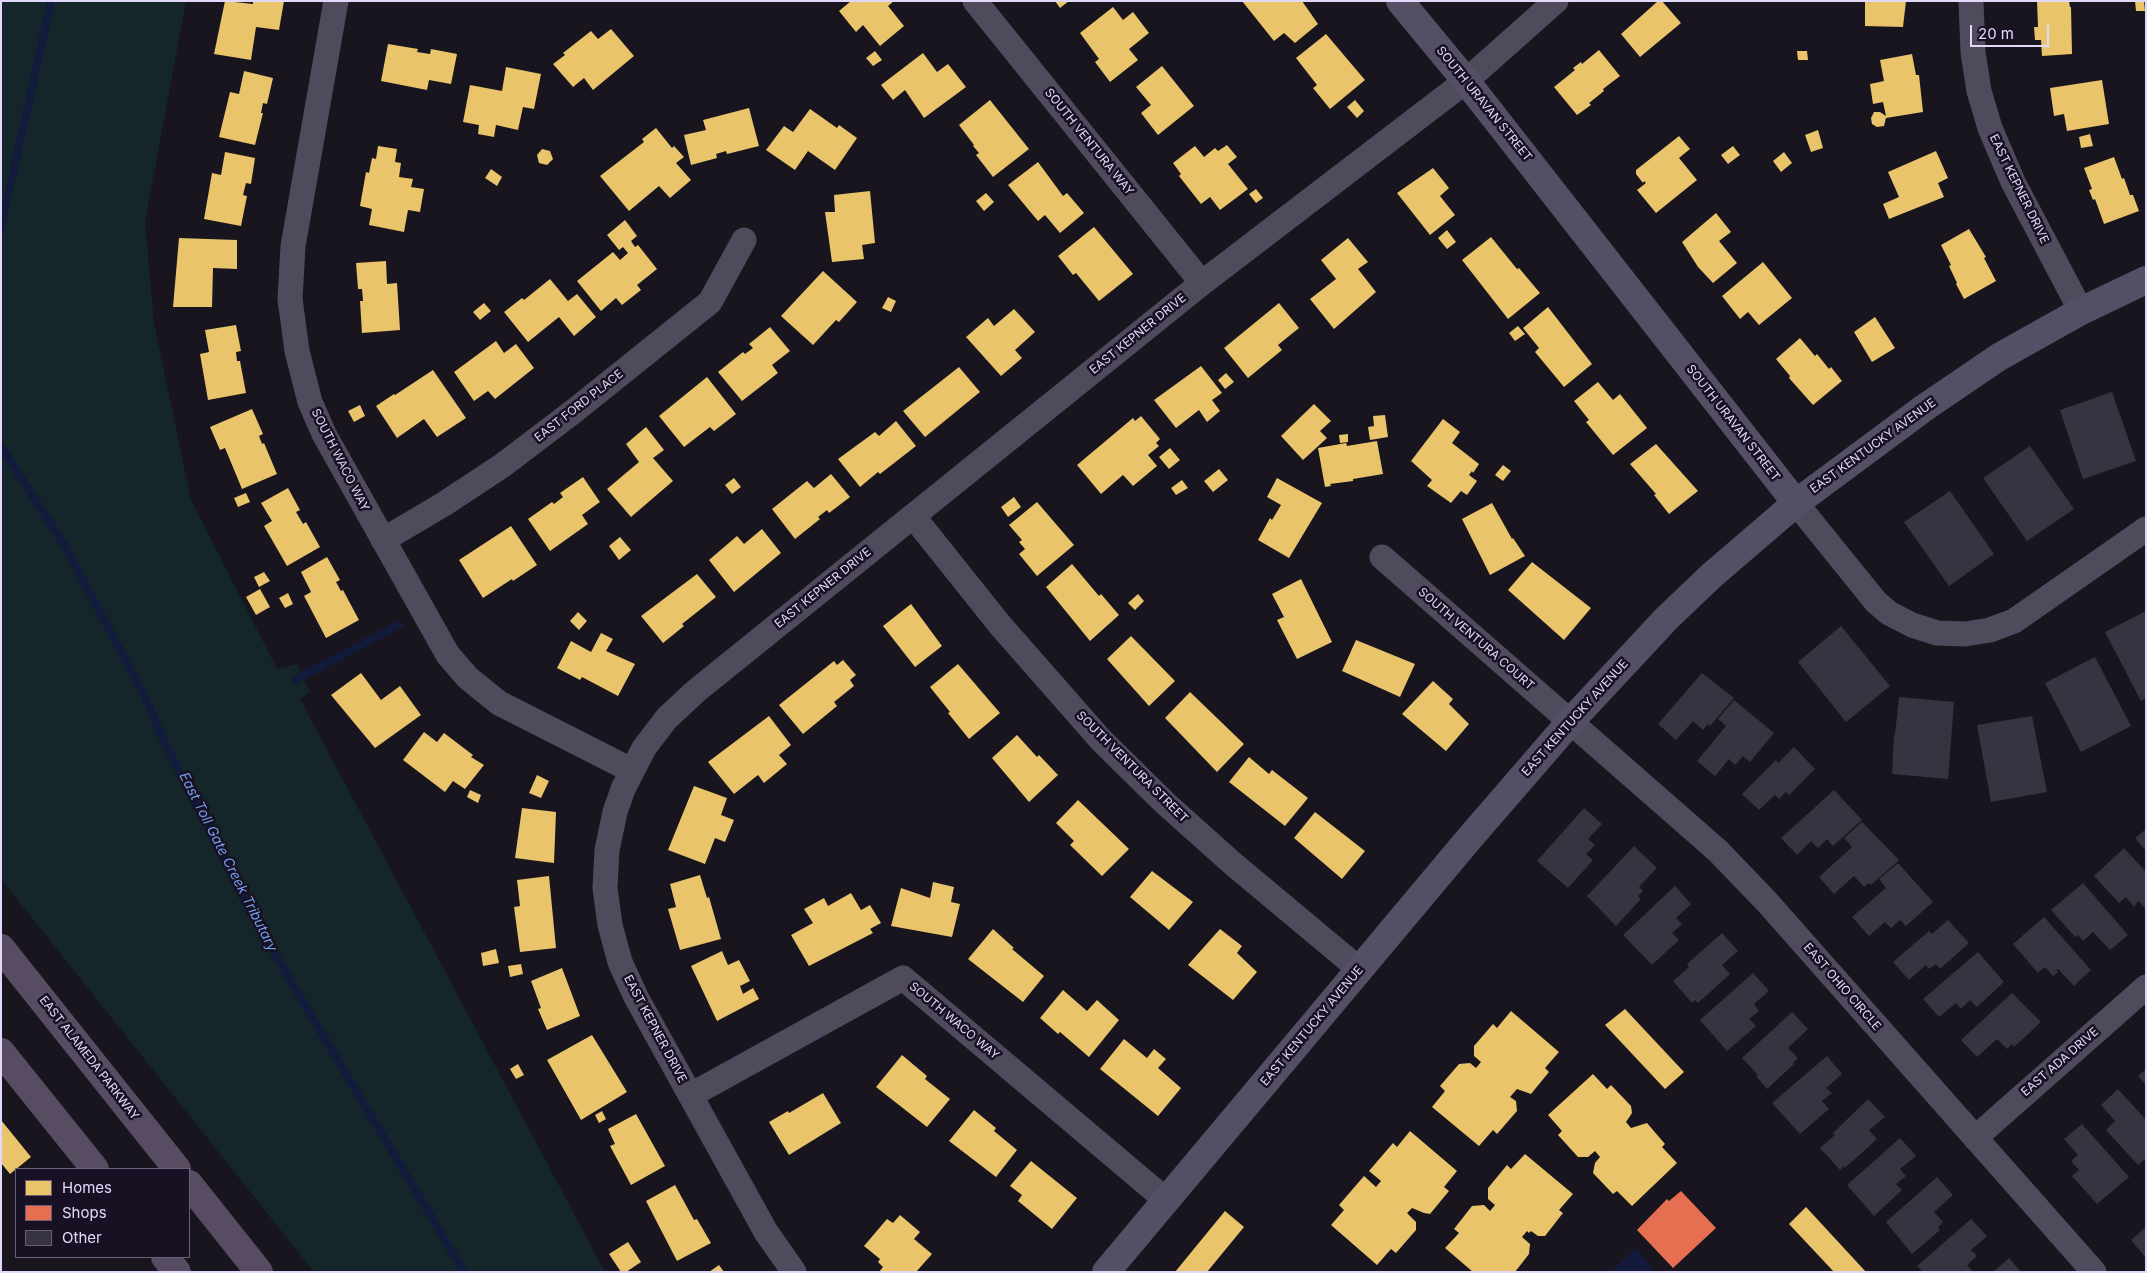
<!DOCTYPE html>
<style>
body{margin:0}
#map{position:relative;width:2147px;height:1273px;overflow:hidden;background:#18151f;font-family:Inter,sans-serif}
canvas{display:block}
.frame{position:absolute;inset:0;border:2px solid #e2d8fa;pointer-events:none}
.legend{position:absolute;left:15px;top:1168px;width:175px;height:90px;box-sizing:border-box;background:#171123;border:1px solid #686179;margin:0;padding:6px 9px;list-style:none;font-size:15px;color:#e2d8fa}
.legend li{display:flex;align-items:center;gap:10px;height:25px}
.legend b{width:25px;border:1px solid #686179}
.scale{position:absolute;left:1970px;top:25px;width:79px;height:22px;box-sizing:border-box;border:2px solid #e2d8fa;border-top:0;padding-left:6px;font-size:15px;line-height:18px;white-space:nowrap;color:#e2d8fa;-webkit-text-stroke:4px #171123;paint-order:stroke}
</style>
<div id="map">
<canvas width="2147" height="1273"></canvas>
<div class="frame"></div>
<ul class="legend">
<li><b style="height:14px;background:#e9c46a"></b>Homes</li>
<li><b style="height:14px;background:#e76f51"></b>Shops</li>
<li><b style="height:14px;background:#383341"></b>Other</li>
</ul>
<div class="scale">20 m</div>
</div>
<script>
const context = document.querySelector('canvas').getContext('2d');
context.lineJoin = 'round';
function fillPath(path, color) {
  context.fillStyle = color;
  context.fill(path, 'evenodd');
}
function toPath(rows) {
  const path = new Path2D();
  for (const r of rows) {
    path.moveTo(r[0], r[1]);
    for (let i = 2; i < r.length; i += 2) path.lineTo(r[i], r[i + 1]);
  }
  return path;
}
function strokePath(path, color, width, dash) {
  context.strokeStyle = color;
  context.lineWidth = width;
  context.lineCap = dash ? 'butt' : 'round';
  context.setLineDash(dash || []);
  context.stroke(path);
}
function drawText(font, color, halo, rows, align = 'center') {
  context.font = font + ' Inter,sans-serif';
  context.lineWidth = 5;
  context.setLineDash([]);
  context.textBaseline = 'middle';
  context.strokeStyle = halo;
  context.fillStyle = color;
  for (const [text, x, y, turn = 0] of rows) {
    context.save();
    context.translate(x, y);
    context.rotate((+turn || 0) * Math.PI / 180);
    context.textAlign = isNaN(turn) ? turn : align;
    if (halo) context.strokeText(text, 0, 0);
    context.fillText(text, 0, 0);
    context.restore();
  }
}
const green = toPath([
 [1,1,186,1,145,222,154,323,191,500,277,669,297,664,310,692,300,699,605,1272,314,1272,1,879]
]);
const water = toPath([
 [1635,1249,1653,1268,1649,1272,1611,1272]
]);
const homes = toPath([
 [225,1,253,4,253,1,284,1,279,30,256,27,251,60,214,54],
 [851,1,894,1,888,6,904,26,880,46,863,25,856,32,839,11],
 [1055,1,1069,1,1060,8],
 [1242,1,1302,1,1318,24,1295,43,1284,33,1274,41],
 [1658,1,1662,1,1681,23,1640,57,1621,34],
 [1865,1,1906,1,1903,27,1865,26],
 [2037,1,2069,1,2070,7,2071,7,2072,54,2042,56,2041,40,2035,40,2034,27,2038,27],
 [2135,1,2144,1,2145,11,2136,11],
 [1113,7,1123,20,1133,12,1149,33,1129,49,1138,60,1110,82,1095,62,1099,59,1080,33],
 [611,29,634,56,593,90,584,78,573,87,553,64,565,55,563,53,591,31,598,39],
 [1326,34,1365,80,1330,109,1313,88,1317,85,1296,58],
 [388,44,418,49,417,52,430,54,431,49,457,54,451,84,429,80,427,90,381,81],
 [1599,50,1620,76,1603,89,1604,91,1589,103,1591,105,1577,115,1554,87,1575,70,1573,68,1581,62,1582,64],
 [875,51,882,60,873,66,866,58],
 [1797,51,1807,51,1808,60,1798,60],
 [923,53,937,72,948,64,966,87,924,118,905,90,893,100,881,85],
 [1912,54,1916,75,1919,75,1923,112,1886,118,1884,126,1877,127,1872,124,1871,118,1874,112,1880,112,1886,116,1883,102,1873,104,1870,84,1884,81,1880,60],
 [1162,66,1194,106,1158,135,1141,113,1151,105,1136,87],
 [506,67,541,74,534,109,523,107,518,130,496,125,494,137,478,134,479,125,463,122,470,85,502,91],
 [244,71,273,78,267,104,263,103,261,113,263,113,255,145,219,137,230,92,239,94],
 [2102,80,2109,124,2067,131,2064,114,2054,116,2050,88],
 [990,100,1029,149,993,177,976,155,979,153,973,146,974,145,959,125],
 [1355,100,1364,111,1357,118,1347,107],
 [749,108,759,146,727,154,726,151,716,154,717,158,691,165,684,135,706,130,703,120],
 [810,109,837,128,839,125,857,138,835,170,808,151,795,170,766,150,784,126,793,132],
 [656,128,672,148,674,146,684,157,676,163,691,180,670,198,659,186,629,211,600,176,644,142,642,139],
 [1818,130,1823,148,1811,152,1805,135],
 [2090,134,2093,146,2081,148,2079,137],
 [1679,136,1690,149,1679,158,1697,180,1656,213,1637,190,1646,183,1644,181,1643,183,1636,174,1636,170],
 [1227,145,1237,157,1228,164,1248,189,1220,210,1210,197,1201,204,1179,176,1181,174,1173,163,1195,146,1204,157,1215,148,1218,151],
 [378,146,397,149,395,162,401,163,399,177,413,179,411,187,424,189,420,212,408,210,404,232,369,225,372,209,360,206,366,172,369,173,372,158,376,159],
 [1733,146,1740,155,1728,164,1721,155],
 [542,149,550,151,553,159,547,165,539,163,537,155],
 [1936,151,1948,178,1938,183,1944,197,1889,219,1883,204,1899,197,1888,172],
 [225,152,255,158,251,184,246,183,243,195,247,196,241,226,204,219,212,173,221,175],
 [1784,152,1792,163,1781,172,1773,161],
 [2114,157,2122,179,2124,178,2130,195,2133,195,2139,211,2104,224,2095,199,2093,200,2089,190,2092,189,2084,168],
 [1038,162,1063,196,1067,193,1084,213,1060,233,1045,215,1038,221,1008,185],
 [1433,168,1449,188,1440,196,1455,215,1430,235,1397,193],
 [491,169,502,177,497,186,485,178],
 [1256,189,1263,198,1256,203,1249,194],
 [870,191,875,243,862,245,864,259,832,262,825,212,835,212,834,195],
 [986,193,994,202,984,211,976,201],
 [1716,213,1731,232,1719,241,1737,263,1713,283,1698,267,1682,242],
 [625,220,637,236,631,241,635,247,638,245,657,269,637,285,641,290,622,305,616,298,601,311,577,281,613,252,620,260,628,253,623,247,619,250,607,235],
 [1094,227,1133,274,1099,301,1076,273,1073,275,1058,256],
 [1969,229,1986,257,1984,258,1996,281,1964,299,1956,284,1957,283,1949,266,1951,265,1941,245],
 [1447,230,1456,242,1447,249,1438,238],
 [1491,237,1517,269,1519,268,1540,293,1508,319,1462,260],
 [179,238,237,240,237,269,213,268,212,307,173,307],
 [1348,238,1368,262,1358,269,1376,292,1334,329,1310,299,1336,279,1321,260],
 [386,261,387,284,397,283,400,330,362,333,360,301,363,301,362,289,358,289,356,263],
 [1763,262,1792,298,1759,325,1748,312,1740,319,1722,296],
 [823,271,857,302,839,322,836,320,813,345,781,316],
 [550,279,568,301,577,294,596,317,574,336,559,317,528,342,504,312,522,298,524,300],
 [888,297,896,301,891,312,882,308],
 [484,303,491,311,480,320,473,312],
 [1279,303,1299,328,1278,345,1282,350,1248,378,1224,348],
 [1548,307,1592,364,1564,387,1535,352,1539,348,1523,328],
 [1014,309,1035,332,1015,350,1022,358,1001,376,966,337,988,318,994,326],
 [1875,317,1895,348,1872,362,1854,332],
 [236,325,241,351,236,352,237,361,240,361,246,393,208,400,200,354,209,352,205,330],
 [1518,326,1525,334,1515,341,1509,333],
 [770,327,790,351,772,365,778,373,742,401,718,372,743,352,745,354,753,348,749,344],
 [1800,338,1815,356,1817,354,1829,369,1831,367,1842,381,1813,405,1789,378,1790,376,1776,359],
 [496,341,504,353,516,344,534,368,495,399,488,391,474,401,454,372],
 [1201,366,1222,393,1212,400,1220,411,1207,422,1199,410,1176,428,1154,400],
 [959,367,980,392,925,437,903,411],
 [433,370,466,418,437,437,424,419,397,438,376,406,394,394,395,395],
 [1226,373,1234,382,1225,389,1218,380],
 [707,377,736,414,714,431,710,427,684,447,659,416],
 [1598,382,1613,400,1620,394,1647,428,1613,455,1586,422,1589,420,1574,401],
 [1314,404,1331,421,1320,431,1327,438,1303,460,1281,436],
 [360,405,365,416,354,422,348,411],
 [252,409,263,434,259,436,262,444,264,443,277,474,242,489,225,448,220,450,210,427],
 [1385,415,1388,437,1370,440,1368,427,1374,426,1373,416],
 [1141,416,1160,439,1156,443,1159,446,1148,455,1157,466,1133,486,1123,475,1101,494,1077,465,1133,418,1135,421],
 [1443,419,1460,432,1452,443,1479,464,1473,473,1472,471,1469,475,1477,481,1467,495,1461,491,1451,503,1427,486,1432,480,1411,461],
 [896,421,916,446,880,474,878,472,860,487,838,459,875,432,879,436],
 [646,427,664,450,653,458,673,481,631,517,607,489,639,462,626,444],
 [1348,434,1348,442,1340,443,1339,435],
 [1377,441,1383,474,1353,479,1353,481,1330,484,1331,486,1325,487,1318,448,1346,443,1347,446],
 [1656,444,1698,491,1669,514,1654,495,1656,494,1630,464],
 [1170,448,1180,460,1169,469,1159,457],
 [1503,465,1511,471,1503,481,1495,475],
 [1219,469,1228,480,1213,492,1204,481],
 [831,474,850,497,829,513,827,510,818,517,820,519,795,539,772,509,807,481,814,488],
 [583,477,600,502,582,515,588,524,550,551,528,519,552,502,554,504,563,497,560,493],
 [734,478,741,487,732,494,725,485],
 [1277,478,1322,503,1289,558,1258,540,1270,518,1272,520,1281,505,1267,497],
 [1182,480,1188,488,1176,495,1171,488],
 [288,488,300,510,296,512,303,524,306,522,320,547,287,566,264,526,272,521,261,503],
 [246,493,250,502,238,507,234,498],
 [1014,497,1021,507,1008,517,1001,507],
 [1037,502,1074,545,1037,576,1019,554,1025,549,1019,542,1022,540,1009,525],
 [1492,503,1512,539,1513,538,1525,556,1490,575,1462,519],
 [511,526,537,565,513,581,512,579,483,598,459,560],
 [762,529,781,553,734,592,709,560,737,536,744,544],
 [620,537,631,550,619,560,609,546],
 [327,557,340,580,336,582,341,591,343,590,359,620,326,638,304,596,311,592,301,572],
 [1532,562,1591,608,1564,640,1508,590],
 [1072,564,1099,596,1101,594,1119,615,1090,641,1046,587],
 [264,572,270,581,259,587,254,577],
 [697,574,716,597,682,624,684,626,663,643,641,616],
 [1301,579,1332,642,1297,659,1277,620,1284,617,1272,594],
 [260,589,270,607,256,615,246,597],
 [288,593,293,604,285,608,279,598],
 [1138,594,1144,601,1135,610,1128,603],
 [911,604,942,646,915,667,883,626],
 [578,612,587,621,579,630,570,621],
 [601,633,613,639,606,651,635,664,618,696,582,677,580,680,557,668,571,641,591,652],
 [1131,636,1175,681,1149,706,1107,659],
 [1356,640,1415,664,1400,697,1342,671],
 [843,660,856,675,850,680,854,686,834,702,837,706,803,734,779,705,834,661,837,665],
 [958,664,1000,713,969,739,948,713,950,712,930,687],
 [361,673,381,700,400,686,421,715,375,748,331,695],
 [1433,681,1453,699,1449,704,1469,724,1446,751,1402,714],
 [1190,692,1244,744,1217,772,1165,718],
 [769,716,791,745,779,755,787,764,764,783,758,775,734,794,708,762],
 [424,732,437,742,444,733,473,755,471,757,484,765,465,789,453,781,445,792,403,760],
 [1017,735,1037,757,1039,755,1058,775,1029,802,992,758],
 [1249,757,1269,774,1272,770,1308,798,1285,826,1229,782],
 [537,775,549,781,541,798,529,793],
 [694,786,727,798,721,815,734,820,725,842,715,838,705,864,668,850],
 [470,790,481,795,478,803,467,797],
 [1078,800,1129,849,1102,876,1070,845,1074,841,1056,823],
 [522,808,556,812,554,863,515,858],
 [1315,812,1365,851,1342,879,1294,838],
 [1152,871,1193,902,1169,930,1130,897],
 [700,875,707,898,709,897,721,939,680,950,668,909,676,907,670,884],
 [549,876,556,948,520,952,514,907,520,906,517,880],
 [933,882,954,887,951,902,960,904,952,937,891,926,901,888,930,898],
 [851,893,861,910,870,905,881,923,870,929,873,933,809,966,791,935,813,923,804,909,824,898,828,906],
 [993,929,1014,948,1012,949,1044,976,1023,1002,968,959],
 [1220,929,1242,946,1237,953,1257,972,1233,1000,1188,965],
 [496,949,499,963,483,966,481,953],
 [722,951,728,965,739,960,750,981,740,986,743,994,753,988,759,999,717,1021,691,966],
 [521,964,523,974,510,977,508,966],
 [562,968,580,1016,547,1030,538,1009,541,1008,531,981],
 [1063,990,1087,1011,1097,1000,1119,1020,1089,1057,1060,1032,1058,1034,1040,1018],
 [1625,1009,1684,1072,1665,1089,1605,1025],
 [1511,1011,1559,1052,1545,1068,1549,1072,1531,1094,1517,1089,1510,1097,1516,1101,1517,1111,1497,1134,1493,1130,1479,1146,1432,1107,1445,1091,1440,1086,1459,1064,1470,1063,1476,1068,1481,1062,1474,1056,1474,1046,1493,1024,1497,1028],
 [592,1035,627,1092,581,1120,547,1060],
 [1124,1039,1147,1058,1154,1049,1166,1059,1158,1068,1181,1088,1158,1116,1100,1069],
 [902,1055,927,1076,925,1079,950,1099,927,1127,876,1087],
 [518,1064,524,1075,516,1079,510,1069],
 [1593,1074,1607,1089,1611,1085,1631,1106,1632,1113,1626,1122,1631,1128,1647,1123,1665,1144,1662,1147,1677,1163,1632,1206,1617,1191,1613,1194,1593,1173,1595,1163,1600,1157,1595,1151,1588,1157,1578,1157,1558,1135,1562,1131,1548,1115],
 [823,1093,841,1123,789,1155,769,1122,788,1111,789,1113],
 [974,1110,996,1128,994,1131,1017,1150,996,1177,949,1141],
 [602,1111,606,1119,599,1123,595,1115],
 [636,1114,665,1166,631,1185,610,1146,615,1144,608,1129],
 [1,1120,31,1157,10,1174,1,1163],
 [1410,1131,1457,1171,1444,1187,1449,1191,1430,1214,1424,1213,1412,1208,1407,1213,1416,1222,1416,1230,1396,1253,1391,1249,1377,1265,1331,1225,1344,1210,1339,1205,1364,1176,1376,1187,1381,1181,1369,1171,1393,1143,1397,1147],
 [1525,1154,1573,1194,1559,1210,1563,1213,1545,1236,1538,1236,1531,1231,1529,1233,1527,1231,1522,1237,1530,1244,1529,1254,1515,1272,1473,1272,1445,1248,1459,1233,1454,1229,1472,1206,1484,1205,1490,1211,1495,1205,1488,1199,1488,1188,1507,1165,1511,1169],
 [1031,1161,1077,1198,1052,1229,1018,1201,1022,1195,1010,1186],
 [675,1185,694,1220,697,1219,711,1243,677,1261,646,1201],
 [1806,1207,1866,1272,1834,1272,1789,1224],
 [1225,1211,1244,1227,1207,1272,1175,1272],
 [900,1215,920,1232,914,1239,932,1254,916,1272,879,1272,883,1267,878,1262,880,1259,864,1246,887,1219,893,1223],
 [628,1242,641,1262,626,1272,621,1272,609,1254],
 [719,1265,724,1272,709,1272]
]);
const shops = toPath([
 [1681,1191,1716,1228,1673,1268,1637,1230,1667,1199,1669,1201]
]);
const stream = toPath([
 [1,228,51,1],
 [1,446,66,548,145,697,164,741,254,919,464,1272],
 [295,680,399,625]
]);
const building = toPath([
 [2112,392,2136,461,2083,479,2060,410],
 [2030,446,2074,509,2027,541,1983,478],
 [1950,491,1994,554,1949,586,1904,522],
 [2146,611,2146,698,2141,701,2105,632],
 [1841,626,1890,686,1846,722,1798,662],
 [2095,657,2131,726,2081,752,2045,683],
 [1702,673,1734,698,1710,726,1708,724,1703,730,1693,721,1676,740,1658,724],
 [1899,697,1954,702,1948,779,1892,774,1894,735,1895,735],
 [1734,700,1774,733,1750,762,1743,756,1735,765,1729,759,1715,776,1697,761,1726,726,1718,719],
 [2032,716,2047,792,1991,802,1977,725],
 [1794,747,1815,769,1789,795,1786,792,1779,799,1775,795,1759,810,1742,794,1776,760,1778,763],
 [1834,790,1862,820,1833,846,1827,839,1818,848,1811,841,1797,855,1781,838],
 [1584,808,1602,824,1588,839,1595,845,1586,854,1593,860,1568,888,1537,861],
 [1862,822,1899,860,1871,885,1869,883,1864,887,1854,876,1834,894,1819,877,1852,847,1844,838],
 [2146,829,2146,851,2135,838],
 [1634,846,1657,868,1639,887,1643,891,1638,896,1641,899,1616,926,1587,896],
 [2124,848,2146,872,2146,909,2138,901,2134,907,2126,897,2119,903,2094,876],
 [1898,863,1933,902,1906,926,1900,920,1891,928,1885,922,1869,936,1852,917,1886,888,1879,879],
 [2083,883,2128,935,2110,950,2093,932,2083,941,2078,935,2075,937,2051,910],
 [1675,886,1691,904,1676,918,1682,924,1672,933,1679,940,1652,965,1623,935],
 [2044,917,2091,970,2074,986,2058,969,2056,970,2058,972,2053,976,2045,967,2038,973,2013,944],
 [1948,920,1969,943,1940,969,1936,964,1929,969,1926,965,1909,980,1893,962,1929,931,1932,934],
 [1722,933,1738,951,1722,965,1730,974,1698,1003,1695,1000,1692,1003,1673,981,1689,967,1687,964],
 [1978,952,2004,982,1977,1007,1970,1000,1961,1009,1956,1003,1939,1017,1923,999],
 [1753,973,1769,991,1754,1004,1759,1011,1749,1019,1756,1026,1727,1051,1700,1020],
 [2012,993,2041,1022,2014,1047,2012,1044,2007,1049,1997,1039,1977,1057,1961,1040],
 [1792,1012,1808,1029,1788,1048,1798,1058,1793,1063,1794,1064,1767,1089,1756,1076,1758,1075,1742,1058],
 [1827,1056,1842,1074,1826,1088,1832,1093,1822,1101,1829,1109,1800,1134,1772,1103],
 [2146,1069,2146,1085,2138,1076],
 [2118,1089,2146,1120,2146,1158,2138,1165,2106,1130,2115,1121,2101,1105],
 [1868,1099,1885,1117,1869,1130,1877,1139,1845,1168,1844,1166,1840,1170,1820,1148,1835,1135,1833,1133],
 [2082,1124,2129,1177,2097,1204,2072,1176,2079,1170,2071,1161,2078,1155,2064,1139],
 [1900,1138,1916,1156,1900,1169,1906,1176,1896,1184,1902,1190,1874,1216,1847,1185],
 [1937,1177,1953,1195,1934,1212,1943,1222,1938,1227,1940,1230,1912,1254,1886,1222],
 [1971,1219,1987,1236,1971,1250,1977,1256,1967,1265,1973,1272,1923,1272,1917,1266],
 [2146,1227,2146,1258,2131,1240],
 [2009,1258,2021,1272,1993,1272]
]);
const street = toPath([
 [336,1,293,246,290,299,297,351,310,402,324,434,448,655,468,678,499,703,631,770],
 [975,1,1202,283],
 [1971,1,1973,52,1979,91,1990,128,2013,182,2081,311],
 [1796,503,1876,602,1889,613,1912,625,1937,633,1965,634,1990,630,2014,621,2146,529],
 [913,516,1000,625,1101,740,1165,803,1232,863,1359,969],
 [383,540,444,504,503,465,574,411,710,302,744,240],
 [1382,557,1718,851,1767,902,2094,1272],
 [691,1095,903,978,1167,1201],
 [1975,1138,2146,987],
 [794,1272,766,1232,636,997,620,962,610,925,605,888,607,850,615,812,623,789,644,748,667,718,696,691,1202,283,1466,81,1556,1]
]);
const secondary = toPath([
 [1400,1,1466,81,1796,503],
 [1106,1272,1468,840,1570,722,1666,619,1711,576,1796,503,1924,408,1999,357,2081,311,2146,280]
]);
const primary = toPath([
 [1,948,177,1169],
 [1,1052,95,1169],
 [189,1184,259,1272],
 [165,1257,177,1272]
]);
const streetNames = [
 ["SOUTH URAVAN STREET",1484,104,51],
 ["SOUTH VENTURA WAY",1089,142,51],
 ["EAST KEPNER DRIVE",2019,189,64],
 ["EAST KEPNER DRIVE",1138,334,-39],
 ["EAST FORD PLACE",579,406,-38],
 ["SOUTH URAVAN STREET",1733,423,52],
 ["EAST KENTUCKY AVENUE",1873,446,-36],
 ["SOUTH WACO WAY",340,460,63],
 ["EAST KEPNER DRIVE",823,588,-39],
 ["SOUTH VENTURA COURT",1476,639,41],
 ["EAST KENTUCKY AVENUE",1575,718,-48],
 ["SOUTH VENTURA STREET",1132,767,45],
 ["EAST OHIO CIRCLE",1842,987,49],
 ["SOUTH WACO WAY",954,1021,40],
 ["EAST KENTUCKY AVENUE",1312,1026,-50],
 ["EAST KEPNER DRIVE",655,1029,62],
 ["EAST ALAMEDA PARKWAY",89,1058,52],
 ["EAST ADA DRIVE",2060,1062,-41]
];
const waterNames = [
 ["East Toll Gate Creek Tributary",228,862,63]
];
fillPath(green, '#15262a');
fillPath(water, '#131b3d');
fillPath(homes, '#e9c46a');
fillPath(shops, '#e76f51');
strokePath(stream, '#131b3d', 8);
fillPath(building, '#383341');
strokePath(street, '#4f4b5d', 25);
strokePath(secondary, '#544f64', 28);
strokePath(primary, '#584c62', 28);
drawText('12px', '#e2d8fa', '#171123', streetNames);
drawText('italic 14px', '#739fec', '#171123', waterNames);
</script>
